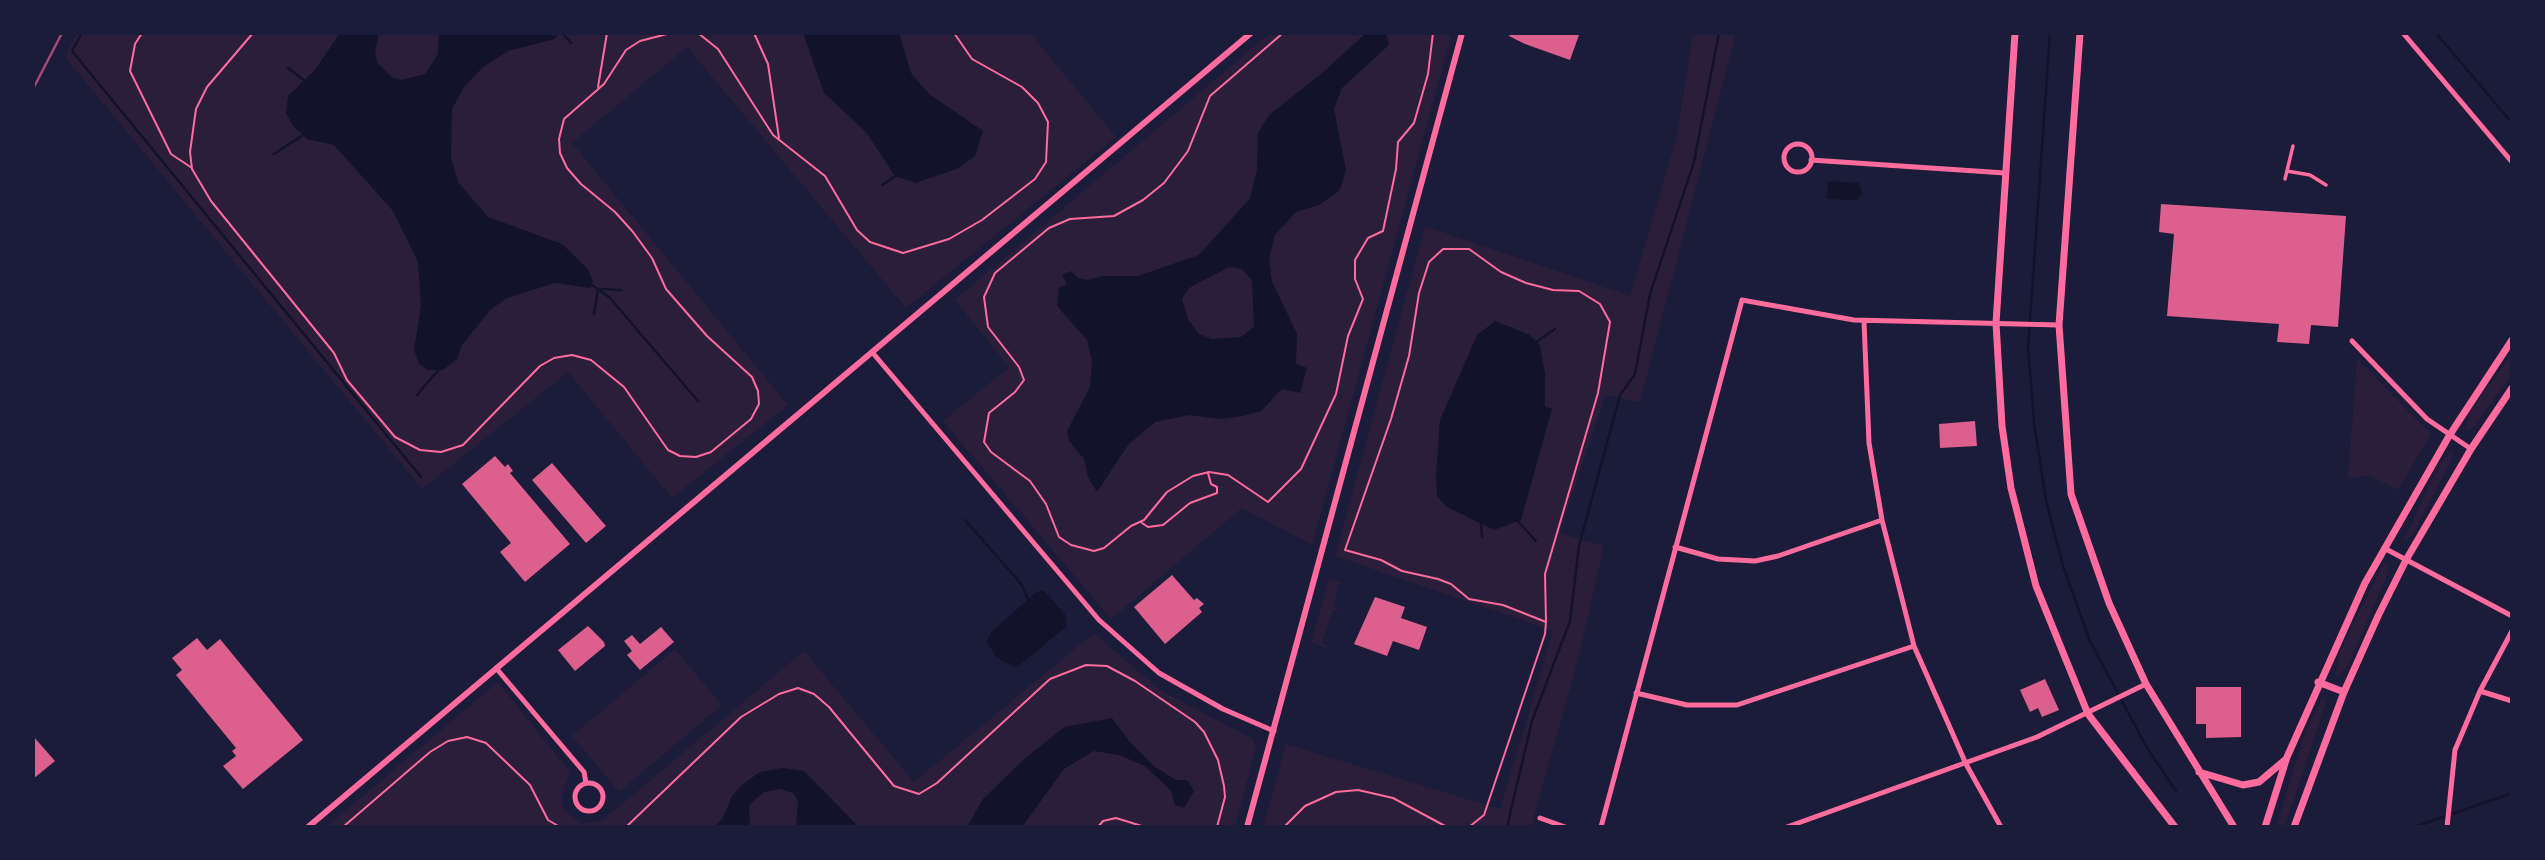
<!DOCTYPE html>
<style>
body{margin:0}
#map{position:relative;width:2545px;height:860px;overflow:hidden;background:#1b1b3a;font-family:Poppins,sans-serif}
canvas{display:block}
.frame{position:absolute;inset:0;border:35px solid #1b1b3a;pointer-events:none}
</style>
<div id="map">
<canvas width="2545" height="860"></canvas>
<div class="frame"></div>
</div>
<script>
const context = document.querySelector('canvas').getContext('2d');
context.lineJoin = 'round';
function fillPath(path, color) {
  context.fillStyle = color;
  context.fill(path, 'evenodd');
}
function toPath(rows) {
  const path = new Path2D();
  for (const r of rows) {
    if (r.length === 3) {
      path.moveTo(r[0] + r[2], r[1]);
      path.arc(r[0], r[1], r[2], 0, 2 * Math.PI);
      continue;
    }
    path.moveTo(r[0], r[1]);
    for (let i = 2; i < r.length; i += 2) path.lineTo(r[i], r[i + 1]);
  }
  return path;
}
function strokePath(path, color, width, dash) {
  context.strokeStyle = color;
  context.lineWidth = width;
  context.lineCap = dash ? 'butt' : 'round';
  context.setLineDash(dash || []);
  context.stroke(path);
}
const green = toPath([
 [77,33,1030,33,1116,137,906,308,687,47,572,143,788,405,672,498,568,372,422,489,65,57],
 [1270,33,1452,33,1312,545,1242,508,1111,619,943,421,1009,367,955,300],
 [1693,33,1736,33,1640,402,1605,395,1560,533,1604,546,1579,656,1531,827,1263,827,1286,744,1500,809,1553,631,1335,556,1425,226,1630,296,1677,136],
 [2512,353,2512,374,2471,430,2465,429,2470,412],
 [2357,359,2431,434,2398,490,2370,476,2348,478],
 [2453,449,2452,459,2414,533,2403,542,2438,466],
 [2388,562,2388,573,2349,664,2340,675,2336,675,2339,654,2381,568],
 [1329,578,1345,584,1338,584,1334,606,1341,611,1333,610,1322,643,1328,646,1327,648,1311,643],
 [1094,633,1160,690,1253,739,1256,746,1235,827,326,827,498,682,570,772,561,799,564,810,582,824,603,820,804,651,914,782],
 [675,649,722,705,619,792,572,736],
 [2323,697,2327,700,2296,794,2284,827,2276,827,2307,727]
]);
const water = toPath([
 [340,33,379,33,375,51,377,62,392,77,401,80,425,74,438,54,439,33,558,33,555,39,508,51,483,67,464,87,452,109,451,157,458,182,488,217,562,244,587,268,593,281,590,288,555,283,507,298,491,309,462,345,457,359,443,370,428,370,419,364,414,350,421,306,418,262,393,211,334,145,307,139,294,127,286,113,288,96,314,71],
 [803,33,899,33,911,73,929,94,983,131,975,156,959,168,916,183,895,176,866,132,824,93],
 [1366,33,1386,33,1389,45,1342,88,1334,109,1346,170,1340,190,1319,205,1296,212,1275,235,1269,259,1272,281,1297,334,1296,364,1307,368,1300,393,1282,389,1261,411,1243,416,1221,419,1189,415,1155,422,1128,445,1097,492,1088,477,1084,459,1069,441,1067,431,1090,387,1092,361,1087,340,1057,306,1059,288,1067,284,1062,275,1071,271,1078,278,1088,280,1102,276,1138,276,1199,255,1250,198,1257,169,1258,133,1269,115,1321,74],
 [1229,267,1242,269,1252,280,1254,327,1241,337,1212,339,1199,334,1188,319,1182,299,1189,288],
 [1828,181,1859,183,1862,193,1857,200,1827,199],
 [1495,321,1530,335,1540,345,1545,374,1545,406,1552,409,1521,520,1494,530,1447,507,1437,496,1436,477,1440,420,1477,335],
 [1043,590,1065,614,1067,626,1016,668,997,658,987,642,991,632,1037,592],
 [1112,718,1130,742,1155,767,1176,780,1187,780,1194,791,1184,808,1175,805,1171,791,1145,766,1119,755,1094,751,1064,769,1022,827,967,827,983,799,1022,761,1064,727],
 [782,768,804,771,859,827,796,827,798,801,793,793,780,789,764,792,749,805,750,827,714,827,723,818,732,796,743,784,760,772]
]);
const stream = toPath([
 [82,33,72,51,421,477],
 [562,33,571,43],
 [2050,33,2028,348,2034,423,2046,500,2063,566,2089,639,2147,748,2176,791],
 [2436,33,2512,123],
 [288,68,305,81],
 [274,154,303,135],
 [882,185,897,175],
 [588,283,598,289,594,314],
 [598,289,610,298,698,401],
 [600,289,621,290],
 [1535,343,1555,329],
 [417,395,440,368],
 [1516,519,1536,541],
 [965,520,1022,585,1028,599],
 [1481,523,1482,537],
 [1507,827,1532,721,1570,621,1579,546,1620,395,1635,374,1650,294,1694,162,1719,33],
 [2415,827,2512,793]
]);
const building = toPath([
 [1510,33,1577,33,1579,35,1570,60,1525,44,1509,36],
 [2161,204,2346,216,2338,327,2311,325,2309,344,2277,342,2279,324,2167,316,2174,234,2159,232],
 [1975,421,1977,446,1940,448,1939,424],
 [495,456,505,467,508,464,513,471,510,473,570,544,525,582,500,552,511,543,462,484],
 [552,463,606,526,586,543,532,480],
 [1172,575,1194,600,1197,598,1204,604,1199,608,1202,612,1165,644,1134,607],
 [1375,597,1405,607,1401,618,1427,627,1419,650,1393,641,1387,656,1354,644],
 [588,626,604,642,605,646,575,671,558,650],
 [661,627,674,642,640,670,627,655,632,651,624,641,632,635,640,644],
 [197,638,207,650,220,639,303,740,243,789,223,766,236,756,232,751,236,748,176,675,182,670,172,658],
 [2045,679,2059,710,2042,717,2038,708,2030,712,2020,690],
 [2196,687,2241,687,2241,737,2206,738,2206,724,2196,724],
 [33,736,55,761,33,779]
]);
const path = toPath([
 [142,33,135,44,130,71,171,154,192,168],
 [253,33,207,87,196,109,190,152,192,169,211,201,334,353,347,380,395,437,420,450,441,452,463,445,540,366,554,358,572,355,591,360,624,387,668,450,680,456,696,457,711,452,751,419,759,404,758,391,752,377,707,336,666,289,652,258,633,232,615,212,581,184,567,168,560,153,559,139,564,119,604,84,626,50,640,41,671,33],
 [698,33,718,49,773,135,825,176,857,230,870,242,903,253,949,239,982,220,1035,179,1046,162,1048,122,1038,103,1022,87,972,59,954,33],
 [754,33,768,64,779,138],
 [1283,33,1210,96,1188,151,1164,183,1143,200,1114,216,1070,219,1049,228,995,273,984,297,988,327,1019,367,1024,380,1015,392,989,413,984,442,991,452,1030,481,1046,504,1059,537,1071,545,1094,551,1104,548,1131,526,1144,520,1167,492,1193,476,1209,472,1228,475,1268,502,1301,469,1336,394,1348,336,1363,299,1355,279,1355,260,1368,238,1383,231,1396,169,1398,142,1414,123,1428,74,1433,33],
 [598,87,607,33],
 [1142,523,1148,527,1163,525,1190,503,1217,493,1217,487,1211,484,1208,473],
 [343,827,430,752,448,741,467,737,486,743,530,785,548,820,560,827],
 [626,827,741,717,779,694,798,688,814,694,829,707,894,786,919,794,937,783,1050,679,1086,665,1107,666,1135,681,1195,722,1204,732,1218,760,1224,786,1225,797,1217,827],
 [1098,827,1103,821,1116,818,1145,827],
 [1284,827,1305,806,1336,792,1358,790,1393,798,1447,827],
 [1469,827,1484,815,1545,634,1546,622,1545,574,1598,393,1610,322,1600,304,1579,291,1553,290,1526,283,1501,272,1469,249,1443,249,1429,262,1419,293,1409,356,1391,419,1345,550,1381,560,1402,571,1438,579,1451,584,1469,599,1503,605,1546,622]
]);
const pedestrian = toPath([
 [2287,171,2310,175,2326,185],
 [2285,179,2293,146]
]);
const minor = toPath([
 [2403,33,2512,162],
 [1798,158,14],
 [1811,160,2005,173],
 [1864,321,1869,443,1882,520,1914,646,1966,764,2001,827],
 [2352,341,2427,419,2471,449],
 [872,352,1099,620,1159,673,1223,709,1274,731],
 [1675,547,1718,559,1755,561,1778,556,1882,520],
 [2384,548,2512,616],
 [496,668,584,772,586,783],
 [2480,691,2512,701],
 [1636,693,1687,705,1737,705,1914,646],
 [589,797,14],
 [1540,818,1565,827],
 [1601,827,1742,300,1854,320,2059,325],
 [1787,827,2037,737,2146,684],
 [2447,827,2455,750,2480,691,2512,631]
]);
const tertiary = toPath([
 [308,827,1251,33],
 [1247,827,1462,33]
]);
const secondary = toPath([
 [2015,33,1996,323,2002,426,2011,488,2036,586,2088,714,2175,827],
 [2080,33,2059,325,2071,494,2109,603,2146,684,2234,827],
 [2318,682,2344,692],
 [2199,772,2243,785,2259,782,2285,760],
 [2265,827,2287,757,2365,583,2449,436,2512,340],
 [2294,827,2344,692,2378,616,2406,560,2471,449,2512,388]
]);
const rail = toPath([
 [33,89,62,33]
]);
fillPath(green, '#2a1e3b');
fillPath(water, '#12122b');
strokePath(stream, '#12122b', 2.5);
fillPath(building, '#dd5f8e');
strokePath(path, '#ff6b9d', 2);
strokePath(pedestrian, '#ff6b9d', 3.5);
strokePath(minor, '#ff6b9d', 5);
strokePath(tertiary, '#ff6b9d', 6);
strokePath(secondary, '#ff6b9d', 7);
strokePath(rail, '#a44b75', 2.5);
</script>
